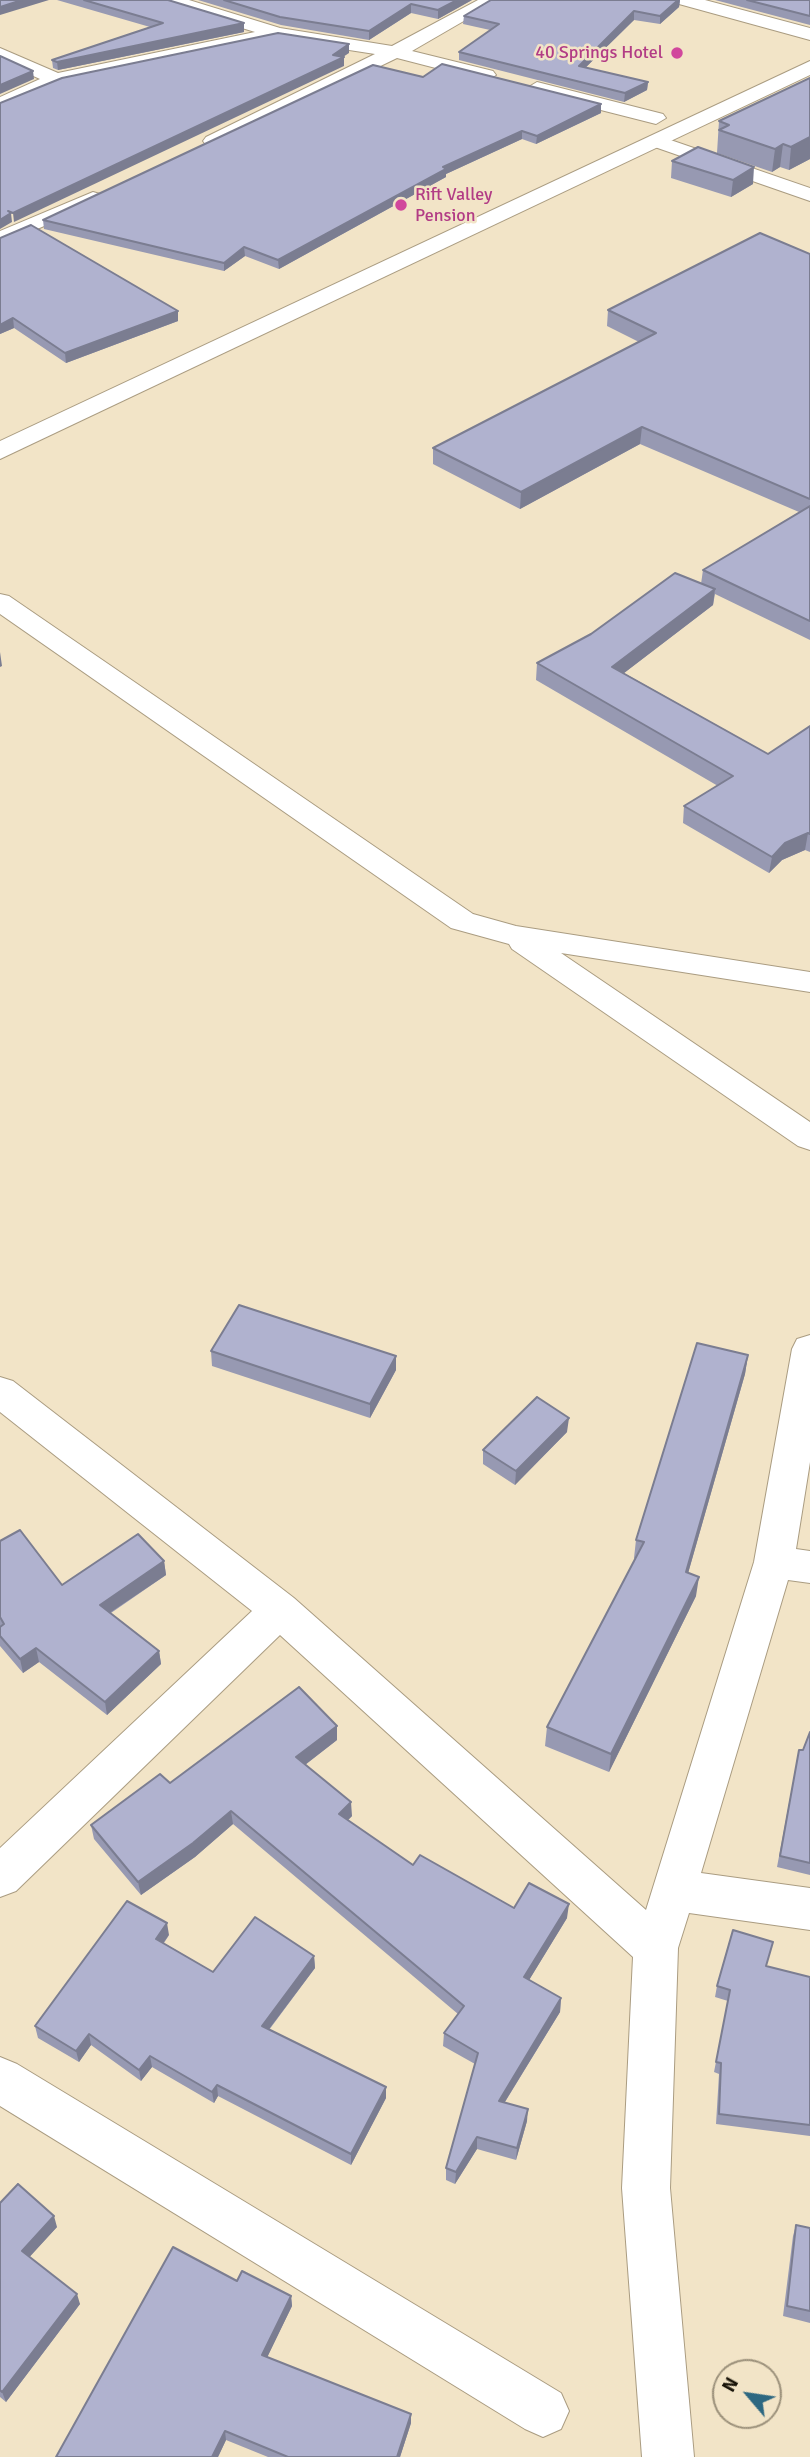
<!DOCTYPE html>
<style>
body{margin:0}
#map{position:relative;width:810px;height:2457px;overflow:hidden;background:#f2e4c7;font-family:Signika,sans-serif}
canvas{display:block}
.north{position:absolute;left:712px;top:2359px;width:70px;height:70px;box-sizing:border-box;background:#f2e4c7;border:2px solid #9c917b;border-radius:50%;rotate:299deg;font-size:19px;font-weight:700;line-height:28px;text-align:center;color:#1a150a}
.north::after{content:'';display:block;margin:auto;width:24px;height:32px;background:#2e6881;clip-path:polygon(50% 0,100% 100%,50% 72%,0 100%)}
</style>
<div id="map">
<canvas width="810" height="2457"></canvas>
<div class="north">N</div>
</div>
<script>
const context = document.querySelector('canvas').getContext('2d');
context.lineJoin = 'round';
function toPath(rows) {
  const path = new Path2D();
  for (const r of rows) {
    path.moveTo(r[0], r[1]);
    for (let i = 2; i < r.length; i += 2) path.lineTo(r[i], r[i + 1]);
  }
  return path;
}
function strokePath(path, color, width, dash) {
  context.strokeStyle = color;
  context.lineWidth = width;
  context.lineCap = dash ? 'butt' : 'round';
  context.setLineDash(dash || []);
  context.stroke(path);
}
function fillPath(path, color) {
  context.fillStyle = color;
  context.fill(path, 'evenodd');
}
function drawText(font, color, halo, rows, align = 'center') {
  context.font = font + ' Signika,sans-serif';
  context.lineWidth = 5;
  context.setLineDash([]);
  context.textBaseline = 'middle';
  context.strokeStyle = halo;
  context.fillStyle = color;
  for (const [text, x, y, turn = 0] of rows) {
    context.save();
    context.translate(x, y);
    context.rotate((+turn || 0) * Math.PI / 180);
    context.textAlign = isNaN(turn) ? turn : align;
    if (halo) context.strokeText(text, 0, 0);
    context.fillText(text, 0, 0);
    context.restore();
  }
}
const minor = toPath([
 [161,0,189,0,280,28,392,46,478,0,500,0,412,51,493,71,496,75,486,81,397,58,213,147,206,145,203,141,206,137,375,54,278,39,62,84,0,110,0,97,40,79,0,61,0,48,58,73,255,32,164,4,161,0],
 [676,0,705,0,810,28,810,40,679,4,676,0],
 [537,82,663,114,666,118,656,124,530,92,527,88,537,82],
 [656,135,810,188,810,201,649,145,646,141,649,137,656,135],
 [93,192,100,194,103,198,100,202,0,245,0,231,93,192],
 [0,594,9,596,473,914,516,926,810,972,810,992,561,953,810,1122,810,1150,798,1146,512,949,509,944,451,928,0,614,0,594],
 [810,1335,810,1462,796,1549,810,1551,810,1583,788,1580,701,1873,810,1888,810,1930,689,1913,678,1948,670,2188,694,2457,642,2457,622,2188,633,1957,280,1635,16,1891,0,1897,0,1848,252,1611,0,1412,0,1377,13,1381,294,1598,646,1910,754,1562,792,1349,797,1339,810,1335],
 [0,2057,17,2064,561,2393,569,2411,561,2429,543,2437,525,2429,0,2106,0,2057]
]);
const tertiary = toPath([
 [810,61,810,75,0,459,0,441,810,61]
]);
const wall = toPath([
 [57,0,168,0,244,23,244,32,58,70,53,68,52,60,150,27],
 [198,0,472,0,438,19,411,13,369,40,281,25],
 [491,0,680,0,679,7,660,24,634,20,585,68,648,82,647,90,624,102,459,60,459,52,490,30,463,24,464,16],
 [715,0,810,0,810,25],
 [423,77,601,113,536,144,522,139,446,174,446,177,279,269,245,256,224,271,44,229,43,220],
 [810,78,810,159,789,170,780,167,772,172,717,153,719,121],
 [672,161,753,184,731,197,671,178],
 [0,238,178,311,178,321,66,363,14,328,0,334],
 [810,254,810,640,715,594,713,605,624,673,768,754,810,726,810,852,805,850,782,860,769,873,683,823,684,806,718,786,536,680,537,663,701,584,703,570,799,512,640,444,520,509,433,464,433,448,639,342,607,326,608,310],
 [211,1351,396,1356,396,1370,370,1418,212,1366],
 [748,1355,745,1374,688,1573,696,1596,609,1772,545,1746,547,1727,635,1559,634,1558,636,1540],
 [567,1432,515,1485,483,1464,483,1450],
 [0,1541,62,1585,164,1561,166,1575,111,1613,159,1651,161,1664,107,1715,39,1662,23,1673,0,1646],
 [810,1732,810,1875,777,1867,799,1750,803,1750],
 [337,1740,305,1765,352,1816,348,1820,413,1865,514,1908,567,1918,529,1980,561,1998,560,2012,505,2102,527,2121,516,2160,477,2149,455,2184,446,2180,446,2168,475,2064,443,2046,444,2033,458,2014,233,1824,195,1857,141,1895,94,1839,91,1825,170,1783],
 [169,1935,164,1943,213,1972,314,1956,315,1968,269,2030,386,2087,386,2098,351,2165,218,2096,214,2103,152,2067,141,2081,91,2045,79,2062,38,2038,35,2026],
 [766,1966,810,1977,810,2136,716,2124,719,2074,714,2072,728,2001,715,1997,717,1986],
 [0,2203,57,2227,29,2257,80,2304,6,2402,0,2397],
 [796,2225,810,2228,810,2323,783,2316,793,2236],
 [237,2281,291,2296,292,2306,267,2357,411,2423,400,2457,268,2457,226,2440,218,2457]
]);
const shadedWall = toPath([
 [22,0,49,0,0,15,0,7],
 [457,0,472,0,438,19,438,10],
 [678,0,680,0,679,7,660,24,660,16],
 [411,4,411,13,369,40,369,31],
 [634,11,634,20,578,75,579,66],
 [244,23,244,32,58,70,57,62],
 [349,44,349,53,337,61,344,57,344,66,14,222,13,213,333,55],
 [33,71,34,79,0,94,0,85],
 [648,82,647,90,624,102,625,93],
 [601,104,601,113,536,144,537,136],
 [522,131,522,139,446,174,446,177,279,269,278,260,443,167],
 [810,137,810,159,789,170,791,147],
 [783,144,780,167,772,172,775,149],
 [754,167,753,184,731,197,733,180],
 [11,213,12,222,0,229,0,220],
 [244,247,245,256,224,271,224,263],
 [178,311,178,321,66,363,65,353],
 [13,318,14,328,0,334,0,325],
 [642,427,640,444,520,509,521,492],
 [715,589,713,605,611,683,612,667],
 [0,652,2,666,0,667],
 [808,833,805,850,782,860,769,873,772,857,785,843],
 [748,1355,745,1374,683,1591,686,1572],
 [396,1356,396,1370,370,1418,370,1404],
 [569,1418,567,1432,515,1485,516,1471],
 [164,1561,166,1575,102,1618,100,1605],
 [699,1577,696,1596,609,1772,611,1754],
 [36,1648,39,1662,23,1673,20,1659],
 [159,1651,161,1664,107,1715,105,1702],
 [337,1726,337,1740,297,1771,296,1757],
 [351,1802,352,1816,340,1828,339,1814],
 [231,1811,233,1824,195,1857,141,1895,138,1882],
 [569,1904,567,1918,523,1990,524,1977],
 [167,1923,169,1935,158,1950,156,1939],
 [314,1956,315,1968,263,2037,262,2026],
 [561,1998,560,2012,498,2113,499,2101],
 [89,2034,91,2045,79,2062,76,2051],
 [150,2056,152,2067,141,2081,139,2070],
 [217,2085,218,2096,214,2103,212,2092],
 [386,2087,386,2098,351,2165,351,2154],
 [528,2109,527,2121,516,2160,517,2148],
 [477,2137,477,2149,455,2184,456,2172],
 [54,2216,57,2227,25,2262,22,2251],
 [77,2294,80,2304,6,2402,2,2392],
 [291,2296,292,2306,264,2364,262,2355],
 [411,2414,411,2423,400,2457,397,2457],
 [225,2431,226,2440,218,2457,212,2457]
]);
const building = toPath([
 [0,0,22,0,0,7,0,0],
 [84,0,168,0,244,23,57,62,52,60,163,23,84,0],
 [224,0,457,0,438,10,411,4,369,31,280,17,224,0],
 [491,0,678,0,660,16,634,11,579,66,648,82,625,93,459,52,499,24,464,16,491,0],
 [747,0,810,0,810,16,747,0],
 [278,33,349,44,333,55,344,57,13,213,8,211,11,213,0,220,0,103,62,78,278,33],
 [0,56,33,71,0,85,0,56],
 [442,64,601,104,537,136,522,131,443,167,446,169,278,260,244,247,224,263,43,220,373,65,423,77,442,64],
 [810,78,810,137,791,147,783,144,775,149,719,130,729,125,719,121,810,78],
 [698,147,754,167,733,180,672,161,698,147],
 [31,225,178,311,65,353,13,318,0,325,0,238,31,225],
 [760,233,810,254,810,499,642,427,521,492,433,448,656,333,608,310,760,233],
 [810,506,810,621,703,570,810,506],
 [675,573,715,589,612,667,768,754,810,726,810,834,808,833,785,843,772,857,684,806,733,776,537,663,591,634,675,573],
 [239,1305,396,1356,370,1404,211,1351,239,1305],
 [697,1343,748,1355,686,1572,699,1577,611,1754,547,1727,644,1542,636,1540,697,1343],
 [537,1397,569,1418,516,1471,483,1450,537,1397],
 [20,1530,62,1585,138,1534,164,1561,100,1605,159,1651,105,1702,36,1648,20,1659,0,1636,0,1627,4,1624,0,1617,0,1541,20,1530],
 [299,1687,337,1726,296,1757,351,1802,339,1814,413,1865,420,1855,514,1908,529,1883,569,1904,524,1977,561,1998,499,2101,528,2109,517,2148,477,2137,456,2172,446,2168,478,2053,444,2033,464,2006,231,1811,193,1843,138,1882,91,1825,160,1774,170,1783,299,1687],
 [810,1732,810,1863,780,1856,799,1750,803,1750,810,1732],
 [127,1901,167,1923,156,1939,213,1972,255,1917,314,1956,262,2026,386,2087,351,2154,217,2085,212,2092,150,2056,139,2070,89,2034,76,2051,35,2026,127,1901],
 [733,1930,773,1942,766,1966,810,1977,810,2125,719,2114,721,2063,716,2062,730,1990,717,1986,733,1930],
 [18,2184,54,2216,22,2251,77,2294,2,2392,0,2390,0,2203,18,2184],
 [796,2225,810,2228,810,2311,787,2306,796,2225],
 [173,2247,237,2281,242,2271,291,2296,262,2355,411,2414,397,2457,288,2457,225,2431,212,2457,56,2457,173,2247]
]);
const markers = [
 [677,53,7,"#d1479c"],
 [401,205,7,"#d1479c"]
];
const farHotelnames = [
 ["40 Springs Hotel",663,53],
 ["Rift Valley",415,195,"left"],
 ["Pension",415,216,"left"]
];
strokePath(minor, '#aa9c81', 2);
strokePath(tertiary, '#aa9c81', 2);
fillPath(minor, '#fff');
fillPath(tertiary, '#fff');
fillPath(wall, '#9799b2');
fillPath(shadedWall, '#7b7d91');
fillPath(building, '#b0b2cf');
strokePath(building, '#7b7d91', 2);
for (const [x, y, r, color] of markers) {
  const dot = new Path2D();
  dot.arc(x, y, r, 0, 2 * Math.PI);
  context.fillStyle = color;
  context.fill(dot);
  strokePath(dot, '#f2e4c7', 2.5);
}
drawText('18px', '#b23c85', '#f2e4c7', farHotelnames, 'right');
</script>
